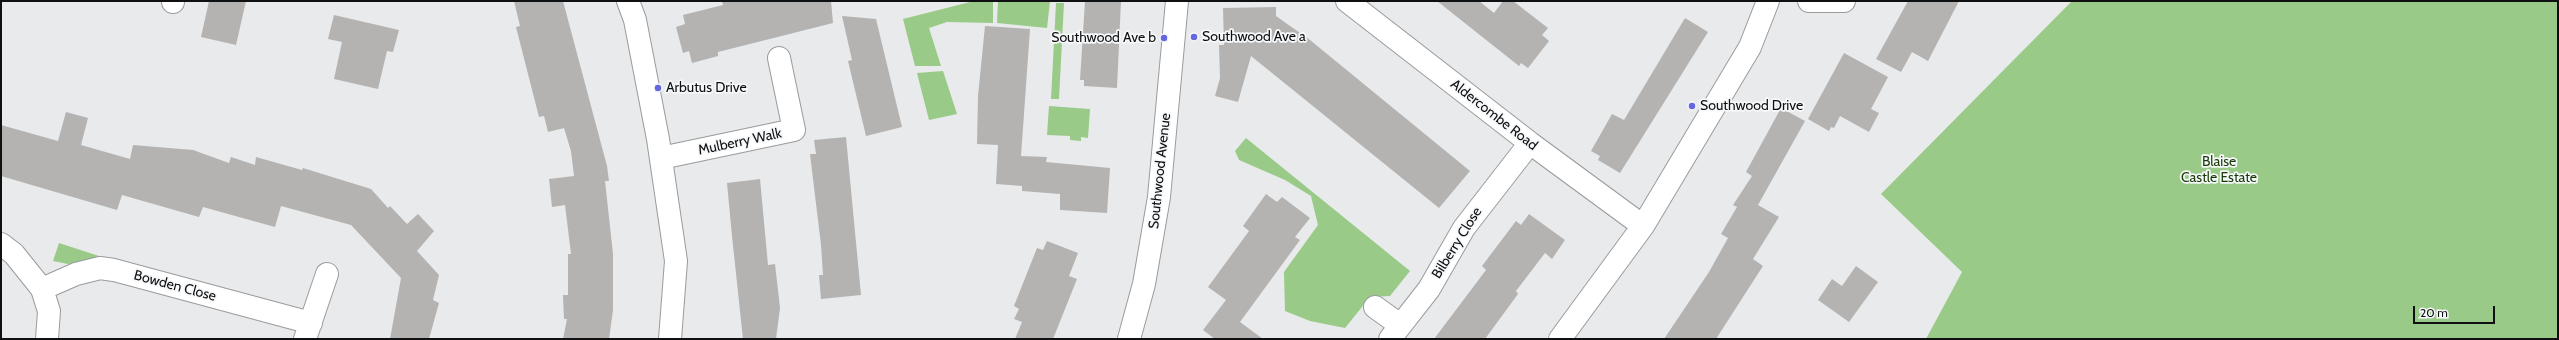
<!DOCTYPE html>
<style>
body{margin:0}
#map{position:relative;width:2559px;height:340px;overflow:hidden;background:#e8eaec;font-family:Cabin,sans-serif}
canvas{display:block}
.frame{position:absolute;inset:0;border:2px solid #0f1011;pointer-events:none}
.scale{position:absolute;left:2413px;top:306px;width:82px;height:18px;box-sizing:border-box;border:2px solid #0f1011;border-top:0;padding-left:5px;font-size:12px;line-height:14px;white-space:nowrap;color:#0f1011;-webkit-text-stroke:3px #f6f8fa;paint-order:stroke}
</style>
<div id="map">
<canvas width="2559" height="340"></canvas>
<div class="frame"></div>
<div class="scale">20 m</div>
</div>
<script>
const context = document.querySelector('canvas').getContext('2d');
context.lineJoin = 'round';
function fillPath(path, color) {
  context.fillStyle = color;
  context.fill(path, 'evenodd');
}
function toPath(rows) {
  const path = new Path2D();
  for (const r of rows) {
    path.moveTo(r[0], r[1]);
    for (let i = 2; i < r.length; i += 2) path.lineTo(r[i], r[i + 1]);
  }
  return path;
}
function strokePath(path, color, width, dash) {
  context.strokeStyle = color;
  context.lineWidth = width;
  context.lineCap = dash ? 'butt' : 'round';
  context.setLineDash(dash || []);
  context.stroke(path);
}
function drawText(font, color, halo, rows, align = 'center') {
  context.font = font + ' Cabin,sans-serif';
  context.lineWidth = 3.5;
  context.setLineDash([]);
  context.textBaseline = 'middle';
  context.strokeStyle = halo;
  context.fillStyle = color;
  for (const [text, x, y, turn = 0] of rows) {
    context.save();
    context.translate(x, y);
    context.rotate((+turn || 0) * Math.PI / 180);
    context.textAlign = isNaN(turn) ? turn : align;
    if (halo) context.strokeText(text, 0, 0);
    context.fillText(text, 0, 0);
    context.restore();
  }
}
const green = toPath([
 [974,1,993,1,993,23,947,22,929,28,941,66,915,66,903,19],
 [998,1,1050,1,1047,28,997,23],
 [2072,1,2558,1,2558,339,1926,339,1962,272,1881,194],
 [1056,3,1064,3,1059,99,1051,99],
 [943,71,957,114,929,120,917,73],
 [1049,106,1090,109,1088,138,1081,137,1081,141,1070,140,1070,136,1047,135],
 [1246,138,1410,271,1390,296,1370,297,1345,328,1310,321,1285,311,1284,272,1318,225,1311,196,1285,180,1239,160,1235,151],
 [59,243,99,256,80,263,68,264,53,261]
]);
const building = toPath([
 [209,1,246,1,236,45,201,37],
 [514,1,563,1,607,166,609,181,605,181,613,254,613,310,609,339,563,339,567,319,564,319,563,295,568,295,568,254,571,254,565,205,552,207,549,179,574,176,571,151,564,128,548,132,544,116,539,117,516,27,520,26],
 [722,1,831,1,833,23,718,52,718,56,692,63,689,51,683,53,676,27,685,24,683,15,723,5],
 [1085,1,1121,1,1117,88,1084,86,1084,80,1080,80],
 [1437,1,1479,1,1494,13,1503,1,1513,1,1548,28,1542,35,1549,41,1528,68,1521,63,1519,66],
 [1908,1,1959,1,1928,61,1912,52,1901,72,1876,59],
 [1276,7,1276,16,1310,40,1470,171,1439,208,1251,56,1238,102,1215,96,1220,78,1219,45,1224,45,1223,8],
 [334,15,399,30,393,52,387,51,378,89,334,79,342,42,328,39],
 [842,16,876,19,902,127,866,136,848,61,852,60],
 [1685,18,1708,32,1620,173,1598,160,1600,156,1591,151,1612,114,1624,120],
 [985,26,1030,29,1021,156,1047,157,1046,162,1110,168,1107,213,1060,210,1060,194,1022,191,1022,186,996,184,998,145,977,144,978,96],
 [1844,53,1888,77,1871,109,1879,113,1869,132,1840,116,1834,128,1831,127,1829,131,1808,119],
 [1781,108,1805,121,1758,205,1779,217,1753,259,1763,266,1716,339,1664,339,1709,272,1728,238,1721,234,1737,207,1733,205,1752,176,1746,172],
 [66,112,88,118,81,145,130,159,133,145,193,150,229,163,231,157,255,165,256,157,302,170,303,168,371,189,388,208,390,206,407,224,418,214,434,231,417,251,439,275,433,300,439,303,429,339,390,339,401,278,351,225,281,206,275,227,203,207,199,217,122,195,117,210,1,176,1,125,58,141],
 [846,137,861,295,821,299,819,275,823,275,821,245,810,154,816,154,814,140],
 [760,179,768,265,775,264,780,308,776,339,743,339,732,236,727,183],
 [1266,194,1277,202,1282,197,1310,218,1295,237,1300,240,1240,322,1263,339,1215,339,1203,330,1226,300,1208,287,1249,231,1243,226],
 [1529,214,1565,240,1552,259,1545,253,1516,291,1518,294,1485,339,1434,339,1486,270,1482,266,1516,221,1521,225],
 [1047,241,1078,253,1069,276,1077,279,1053,339,1015,339,1022,322,1014,319,1019,309,1014,306,1037,248,1043,250],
 [1856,266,1878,282,1849,322,1818,300,1832,279,1842,286]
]);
const minor = toPath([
 [628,1,635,20,658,139,676,261,670,339],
 [1347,1,1530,143,1643,226],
 [1809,1,1844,1],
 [173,2,173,1],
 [661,158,794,130,779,58],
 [1,244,14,254,42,289,49,311,47,339],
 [42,289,76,274,100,268,114,270,311,323],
 [1375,307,1400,325],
 [305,339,327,274],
 [1129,339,1144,284,1159,197,1177,1],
 [1390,339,1429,289,1464,228,1530,143],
 [1560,339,1643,226,1750,47,1768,1]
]);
const markers = [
 [1194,37,4,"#6368e0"],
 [1164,38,4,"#6368e0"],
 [658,88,4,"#6368e0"],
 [1692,106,4,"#6368e0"]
];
const poiNames = [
 ["Southwood Ave a",1202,37],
 ["Southwood Ave b",1156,38,"right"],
 ["Arbutus Drive",666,88],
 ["Southwood Drive",1700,106]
];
const streetNames = [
 ["Aldercombe Road",1494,115,38],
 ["Mulberry Walk",740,142,-12],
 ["Southwood Avenue",1160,171,-84],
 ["Bilberry Close",1457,243,-58],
 ["Bowden Close",175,286,15]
];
const parkNames = [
 ["Blaise",2219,162],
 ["Castle Estate",2219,178]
];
fillPath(green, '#9aca87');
fillPath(building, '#b4b3b1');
strokePath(minor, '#999b9d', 24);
strokePath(minor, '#fff', 22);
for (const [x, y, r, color] of markers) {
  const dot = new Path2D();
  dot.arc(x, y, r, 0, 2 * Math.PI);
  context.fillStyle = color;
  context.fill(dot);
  strokePath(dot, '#f6f8fa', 1.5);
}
drawText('14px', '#0f1011', '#f6f8fa', poiNames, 'left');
drawText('14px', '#0f1011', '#f6f8fa', streetNames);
drawText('14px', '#183b06', '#f6f8fa', parkNames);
</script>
